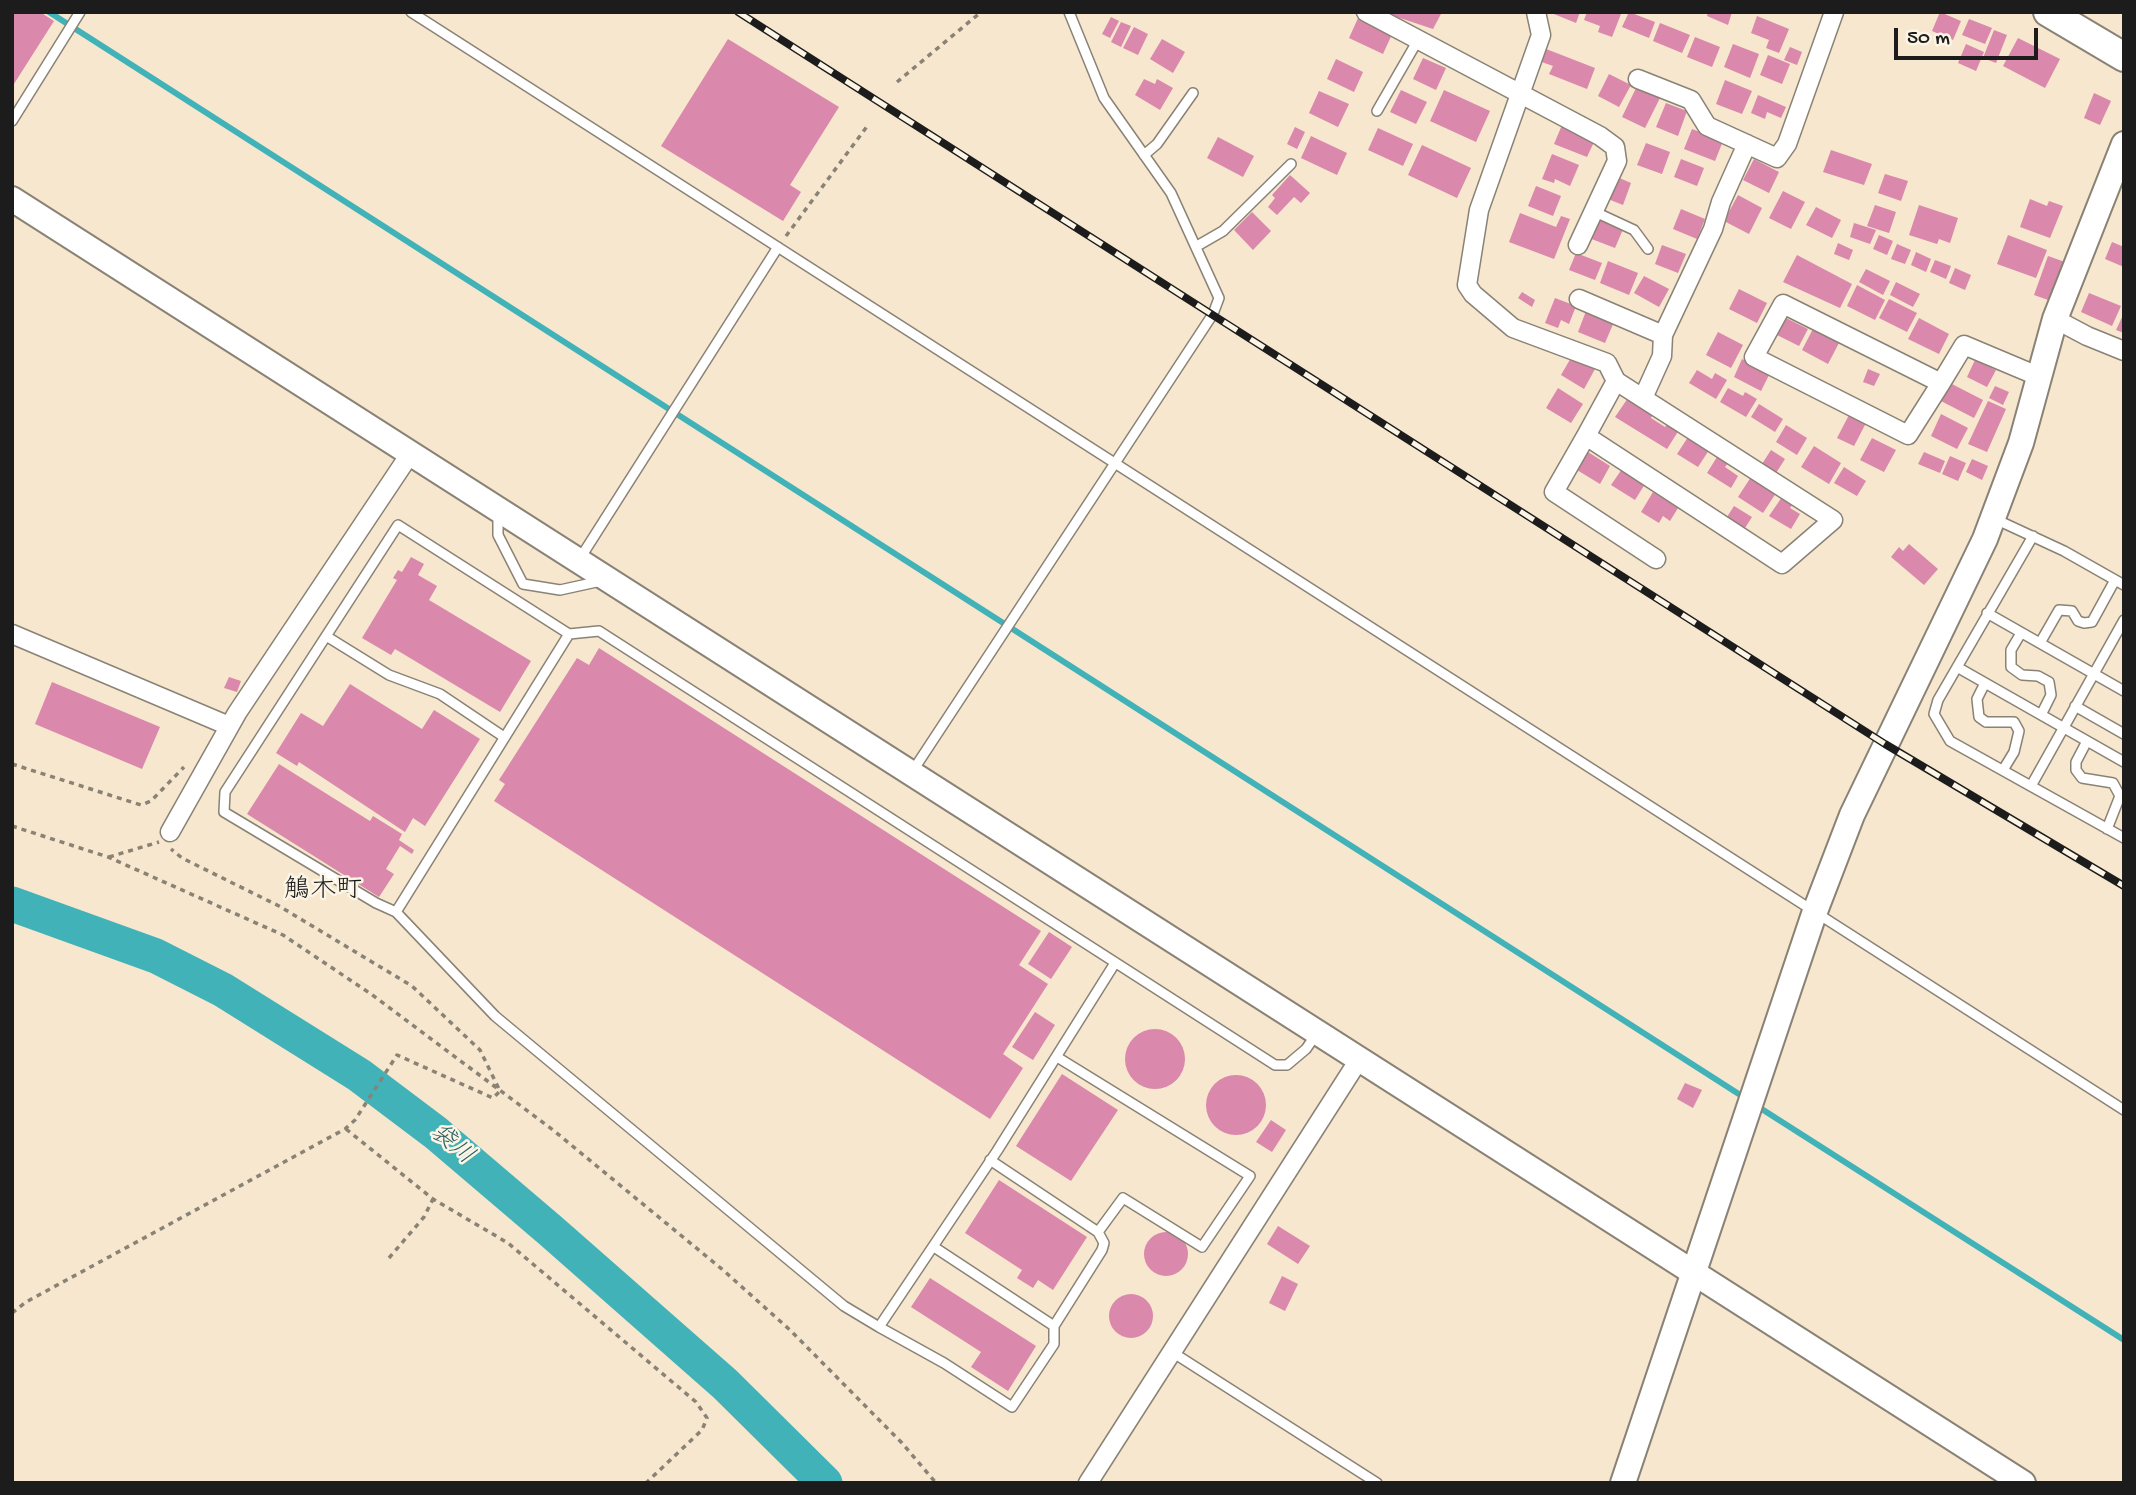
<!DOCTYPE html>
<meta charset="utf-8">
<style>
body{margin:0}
#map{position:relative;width:2136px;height:1495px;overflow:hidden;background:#f6e7ce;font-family:"Gochi Hand",sans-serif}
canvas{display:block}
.frame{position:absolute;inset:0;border:14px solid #1c1c1c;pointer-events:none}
.scale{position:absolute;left:1894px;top:28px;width:144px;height:32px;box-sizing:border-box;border:4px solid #1c1c1c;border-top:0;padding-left:9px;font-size:21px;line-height:24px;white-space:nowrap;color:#1c1c1c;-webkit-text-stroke:5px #fcf5e5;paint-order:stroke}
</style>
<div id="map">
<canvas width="2136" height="1495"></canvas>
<div class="frame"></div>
<div class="scale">50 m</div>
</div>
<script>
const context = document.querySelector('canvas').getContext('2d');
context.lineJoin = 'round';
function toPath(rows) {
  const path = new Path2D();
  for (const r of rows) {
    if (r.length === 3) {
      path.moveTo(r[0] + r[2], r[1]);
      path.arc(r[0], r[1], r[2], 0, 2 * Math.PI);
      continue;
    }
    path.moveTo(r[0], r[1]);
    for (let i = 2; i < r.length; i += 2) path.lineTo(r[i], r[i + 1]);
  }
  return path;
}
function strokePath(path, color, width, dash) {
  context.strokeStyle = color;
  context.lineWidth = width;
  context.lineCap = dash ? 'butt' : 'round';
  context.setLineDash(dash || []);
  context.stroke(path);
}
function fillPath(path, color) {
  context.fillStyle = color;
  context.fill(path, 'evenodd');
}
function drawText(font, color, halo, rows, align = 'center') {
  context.font = font + ' "Gochi Hand","Klee One",sans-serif';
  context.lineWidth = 5;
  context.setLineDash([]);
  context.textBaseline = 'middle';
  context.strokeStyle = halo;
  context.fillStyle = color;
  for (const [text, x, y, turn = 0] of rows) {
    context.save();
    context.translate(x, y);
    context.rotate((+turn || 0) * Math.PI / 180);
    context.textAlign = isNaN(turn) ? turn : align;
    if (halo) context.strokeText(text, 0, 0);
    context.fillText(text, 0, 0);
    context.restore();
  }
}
const stream = toPath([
 [49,12,1745,1098],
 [1757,1106,2124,1340]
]);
const river = toPath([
 [12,904,156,956,223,990,359,1075,436,1133,551,1231,725,1384,825,1483]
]);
const building = toPath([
 [12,12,40,12,54,21,12,87],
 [1392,12,1442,12,1433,29,1391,15],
 [1549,12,1580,12,1576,23],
 [1587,12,1621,14,1612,37,1598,32,1600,26,1584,20],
 [1629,12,1655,22,1649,38,1622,27],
 [1708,12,1732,12,1728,25,1707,16],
 [1940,12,1961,21,1953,40,1932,31],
 [1359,16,1393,32,1383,54,1349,38],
 [1757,16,1789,29,1779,53,1766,48,1769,40,1751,33],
 [1111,17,1119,21,1110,38,1102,34],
 [1969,19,1992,28,1985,44,1962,35],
 [1121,22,1131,26,1121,47,1111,42],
 [1660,23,1690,35,1682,53,1653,41],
 [1134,27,1148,34,1138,55,1123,48],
 [1994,30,2007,35,1996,63,1983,58],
 [1695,37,1720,47,1712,67,1687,57],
 [2018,38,2060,59,2045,88,2003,66],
 [728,39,839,107,790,185,801,192,783,221,661,146],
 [1162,39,1185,52,1173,73,1150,59],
 [1733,44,1759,54,1750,78,1724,67],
 [1966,44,1984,52,1976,71,1958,63],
 [1541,47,1595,68,1587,89,1549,74,1553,66,1536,60],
 [1790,47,1802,52,1797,65,1784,60],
 [1768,55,1790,64,1782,84,1760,75],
 [1423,58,1446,68,1436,90,1413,79],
 [1336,59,1363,72,1354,92,1327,79],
 [1609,74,1631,85,1619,107,1598,96],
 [1144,79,1155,84,1157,79,1173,88,1160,110,1135,95],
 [1725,80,1752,91,1742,114,1716,104],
 [1638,84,1661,96,1645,128,1622,117],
 [1401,90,1427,102,1416,124,1390,112],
 [1444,90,1490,111,1476,142,1430,121],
 [1319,91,1349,104,1338,127,1309,113],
 [2094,93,2111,101,2100,125,2084,118],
 [1758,95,1786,107,1781,118,1767,112,1765,119,1751,113],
 [1666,103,1687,111,1678,136,1656,127],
 [1562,125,1587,135,1586,139,1594,142,1587,157,1554,144],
 [1295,127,1305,132,1297,149,1287,144],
 [1378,128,1413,144,1403,166,1368,150],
 [1692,129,1723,141,1715,161,1684,149],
 [1311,136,1347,153,1337,175,1301,158],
 [1218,137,1254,156,1243,177,1207,158],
 [1646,143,1670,152,1662,174,1637,165],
 [1422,145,1471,168,1457,198,1408,175],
 [1831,150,1872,164,1864,185,1823,172],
 [1552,154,1579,165,1570,186,1555,179,1554,183,1542,179],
 [1681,159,1704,168,1697,186,1674,177],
 [1754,159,1779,172,1769,193,1743,180],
 [1885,174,1908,181,1901,201,1878,193],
 [1290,175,1310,193,1301,203,1294,197,1277,215,1268,207,1275,198,1272,195],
 [1617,177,1631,183,1623,205,1608,199],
 [1536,186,1561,196,1553,216,1528,206],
 [1783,191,1805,202,1791,229,1769,218],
 [1738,195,1762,208,1749,234,1724,221],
 [2030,199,2047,206,2049,201,2063,206,2050,238,2020,227],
 [1875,205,1896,212,1889,233,1867,226],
 [1919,205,1958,218,1950,243,1939,239,1937,244,1909,235],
 [1816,207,1841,220,1832,238,1806,225],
 [1681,209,1705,219,1697,239,1673,229],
 [1252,212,1271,231,1253,250,1234,230],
 [1520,213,1556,227,1561,216,1570,219,1554,259,1509,242],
 [1598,216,1624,227,1615,248,1589,238],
 [1854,223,1876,230,1870,244,1850,237],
 [1879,235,1893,241,1887,255,1873,249],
 [2008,235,2047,250,2036,278,1997,264],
 [2112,242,2124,247,2124,267,2105,259],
 [1838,243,1853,250,1849,260,1834,254],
 [1897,244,1911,250,1905,264,1891,259],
 [1662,245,1686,254,1678,273,1655,264],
 [1916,252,1931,259,1926,272,1911,265],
 [1576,253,1602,263,1595,280,1569,270],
 [1797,255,1852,284,1840,308,1783,282],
 [2048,256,2065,262,2051,301,2034,295],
 [1935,260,1951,266,1946,279,1930,272],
 [1608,261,1638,273,1629,295,1600,283],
 [1955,268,1971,275,1965,290,1949,283],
 [1866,269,1890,281,1883,295,1859,282],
 [1644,276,1669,289,1659,307,1634,293],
 [1896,282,1920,294,1913,307,1890,295],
 [1857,285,1885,300,1875,320,1847,306],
 [1739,289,1767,303,1757,323,1729,309],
 [1522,292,1535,300,1532,307,1518,298],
 [2089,293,2121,306,2112,326,2081,312],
 [1555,298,1576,306,1569,324,1561,320,1558,328,1545,323],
 [1889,299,1917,313,1907,332,1879,318],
 [1586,311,1614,322,1605,343,1578,332],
 [2124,313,2124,333,2116,330],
 [1786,318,1808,329,1799,346,1777,335],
 [1919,318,1949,334,1939,354,1908,339],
 [1814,327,1840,341,1828,364,1802,350],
 [1718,332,1743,345,1731,368,1706,355],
 [1572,356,1595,369,1584,389,1561,375],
 [1742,359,1770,373,1761,391,1734,377],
 [1975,360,1996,370,1987,387,1967,377],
 [1868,369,1880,374,1874,386,1863,382],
 [1697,370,1712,379,1715,373,1727,380,1716,399,1689,383],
 [1948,382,1983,400,1974,418,1939,400],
 [1995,386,2009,392,2003,405,1989,398],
 [1558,388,1583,404,1571,423,1546,408],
 [1728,388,1743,396,1745,392,1757,399,1746,417,1720,402],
 [1628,398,1653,414,1651,418,1665,427,1668,423,1679,430,1667,449,1615,417],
 [1988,401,2006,409,1987,452,1968,444],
 [1759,404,1783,419,1775,432,1751,417],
 [1941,414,1968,428,1957,449,1931,436],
 [1849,415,1866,423,1854,446,1837,438],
 [1786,425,1807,438,1797,455,1776,442],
 [1690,434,1711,447,1698,467,1677,454],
 [1872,438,1896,450,1884,472,1860,460],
 [1814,446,1841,463,1829,484,1801,467],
 [1771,450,1785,459,1776,473,1762,464],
 [1588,452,1610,466,1600,484,1577,470],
 [1924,452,1945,461,1940,473,1918,464],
 [1950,456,1966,463,1958,481,1942,474],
 [1717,457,1728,463,1725,467,1738,476,1731,488,1707,473],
 [1972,459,1988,466,1982,480,1966,472],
 [1844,467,1866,481,1857,496,1834,483],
 [1622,469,1645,484,1635,500,1611,485],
 [1751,477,1776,493,1763,513,1738,497],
 [1653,492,1678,508,1670,521,1663,516,1659,523,1641,512],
 [1782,497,1793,504,1790,508,1800,514,1791,529,1769,516],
 [1734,506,1752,517,1745,528,1727,517],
 [1909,544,1938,569,1924,585,1891,557,1899,547,1903,551],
 [411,557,424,564,418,575,437,586,429,600,531,661,500,712,395,649,391,655,362,638,397,580,393,578,398,570,402,572],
 [599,648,1041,931,1019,965,1048,984,1003,1054,1023,1068,990,1119,494,801,505,784,499,780,577,658,589,665],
 [229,677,241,681,237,692,224,688],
 [52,682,160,727,142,769,35,724],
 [350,684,422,729,434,710,480,739,425,826,413,818,405,832,299,762,297,766,276,753,301,713,323,726],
 [279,764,370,821,373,816,402,834,399,840,414,850,412,854,400,846,386,869,394,874,379,897,247,814],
 [1049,932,1072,947,1051,979,1028,964],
 [1035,1012,1055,1025,1033,1060,1012,1047],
 [1155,1059,30],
 [1062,1074,1118,1110,1071,1181,1016,1146],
 [1236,1105,30],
 [1685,1083,1702,1090,1693,1108,1677,1099],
 [1271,1120,1286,1130,1272,1152,1256,1142],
 [999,1180,1087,1237,1053,1290,1038,1280,1033,1288,1017,1278,1022,1270,965,1233],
 [1278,1226,1310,1246,1298,1264,1267,1244],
 [1166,1254,22],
 [1282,1276,1298,1284,1285,1311,1269,1303],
 [930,1278,1036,1346,1008,1391,971,1367,981,1352,911,1307],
 [1131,1316,22]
]);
const path = toPath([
 [897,82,981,12],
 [786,236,868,125],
 [12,764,141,805,151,801,184,767],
 [12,826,108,857,283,935,371,994,553,1130,723,1270,790,1330,902,1443,936,1483],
 [109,857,159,842],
 [346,1129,433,1199,508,1243,696,1402,707,1418,702,1430,646,1483],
 [389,1258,424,1217,433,1199],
 [12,1313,26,1302,345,1129,355,1120,397,1055,493,1098,500,1091,480,1050,412,986,279,906,182,858,171,849],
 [191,1483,207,1483]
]);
const lane = toPath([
 [411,12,2124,1110],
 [1377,111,1418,40],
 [12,121,80,12],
 [1144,155,1157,144,1193,93],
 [1593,211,1634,230,1648,249],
 [1197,246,1223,231,1291,164],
 [498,512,498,535,523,584],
 [1995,519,2064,551,2124,585],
 [2033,536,1938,700,1934,714,1950,741,2124,838],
 [579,560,778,247],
 [523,584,560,590,601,581],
 [1987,613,2124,691],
 [2021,633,2011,650,2011,667,2022,675,2038,676,2049,682,2051,695,2041,715],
 [569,634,599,631,1275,1065,1287,1065,1306,1049,1317,1033],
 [326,636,389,675,440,694,504,737],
 [2040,643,2059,610,2072,611,2078,621,2084,623,2092,622,2115,580],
 [1957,667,2124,762],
 [1985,683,1977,699,1979,717,1986,722,2014,722,2019,731,2014,752,2003,770],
 [2075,706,2124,734],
 [2087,741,2076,762,2076,770,2082,778,2113,783,2120,796,2107,829],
 [912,772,1213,314,1219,298,1171,193,1104,98,1069,12],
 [2031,786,2124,620],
 [396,912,569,634,398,525,225,792,224,812,376,903,396,912,495,1016,844,1306,879,1327],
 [990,1160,1098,1232],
 [934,1247,1054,1326,1102,1250,1104,1243,1098,1232,1123,1198,1202,1247,1250,1176,1057,1057],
 [1054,1326,1054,1344,1012,1407,944,1363,879,1327,997,1151,1115,963],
 [1172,1352,1377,1483]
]);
const street = toPath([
 [1366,12,1600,136,1615,147,1617,161,1578,245],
 [1536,12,1541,35,1479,210,1467,285,1473,294,1513,328,1607,363,1616,381,1833,520,1782,564,1586,436,1616,381],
 [1638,79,1691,100,1707,126,1777,158,1787,144,1834,12],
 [1579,299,1663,335],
 [2055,319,2087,336,2124,351],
 [1941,383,1783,304,1754,357,1908,435,1941,383,1964,345,2040,377],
 [1643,398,1662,356,1663,335,1713,229,1721,202,1747,144],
 [1586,436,1554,492,1656,559],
 [12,634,229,726],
 [170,832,237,713,410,454],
 [1088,1483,1360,1058]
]);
const secondary = toPath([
 [12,199,2023,1483],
 [1623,1483,1814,914,1852,815,1985,539,2021,443,2055,319,2124,144]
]);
const primary = toPath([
 [2048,12,2124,57]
]);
const rail = toPath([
 [738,12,1885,744,2124,886]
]);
const waterNames = [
 ["袋川",451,1146,40]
];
const quarterNames = [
 ["鵤木町",323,892]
];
strokePath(stream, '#42b2b9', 6);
strokePath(river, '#42b2b9', 35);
fillPath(building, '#da88ab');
strokePath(lane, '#898275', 12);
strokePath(street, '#898275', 21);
strokePath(secondary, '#898275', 28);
strokePath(primary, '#898275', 32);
strokePath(path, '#898275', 3.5, [5, 5]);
strokePath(lane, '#fff', 9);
strokePath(street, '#fff', 18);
strokePath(secondary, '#fff', 24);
strokePath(primary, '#fff', 28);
strokePath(rail, '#1c1c1c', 8);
strokePath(rail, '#fcf5e5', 5, [16]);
drawText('italic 24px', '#2d6063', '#fcf5e5', waterNames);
drawText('26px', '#1c1c1c', '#fcf5e5', quarterNames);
</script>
